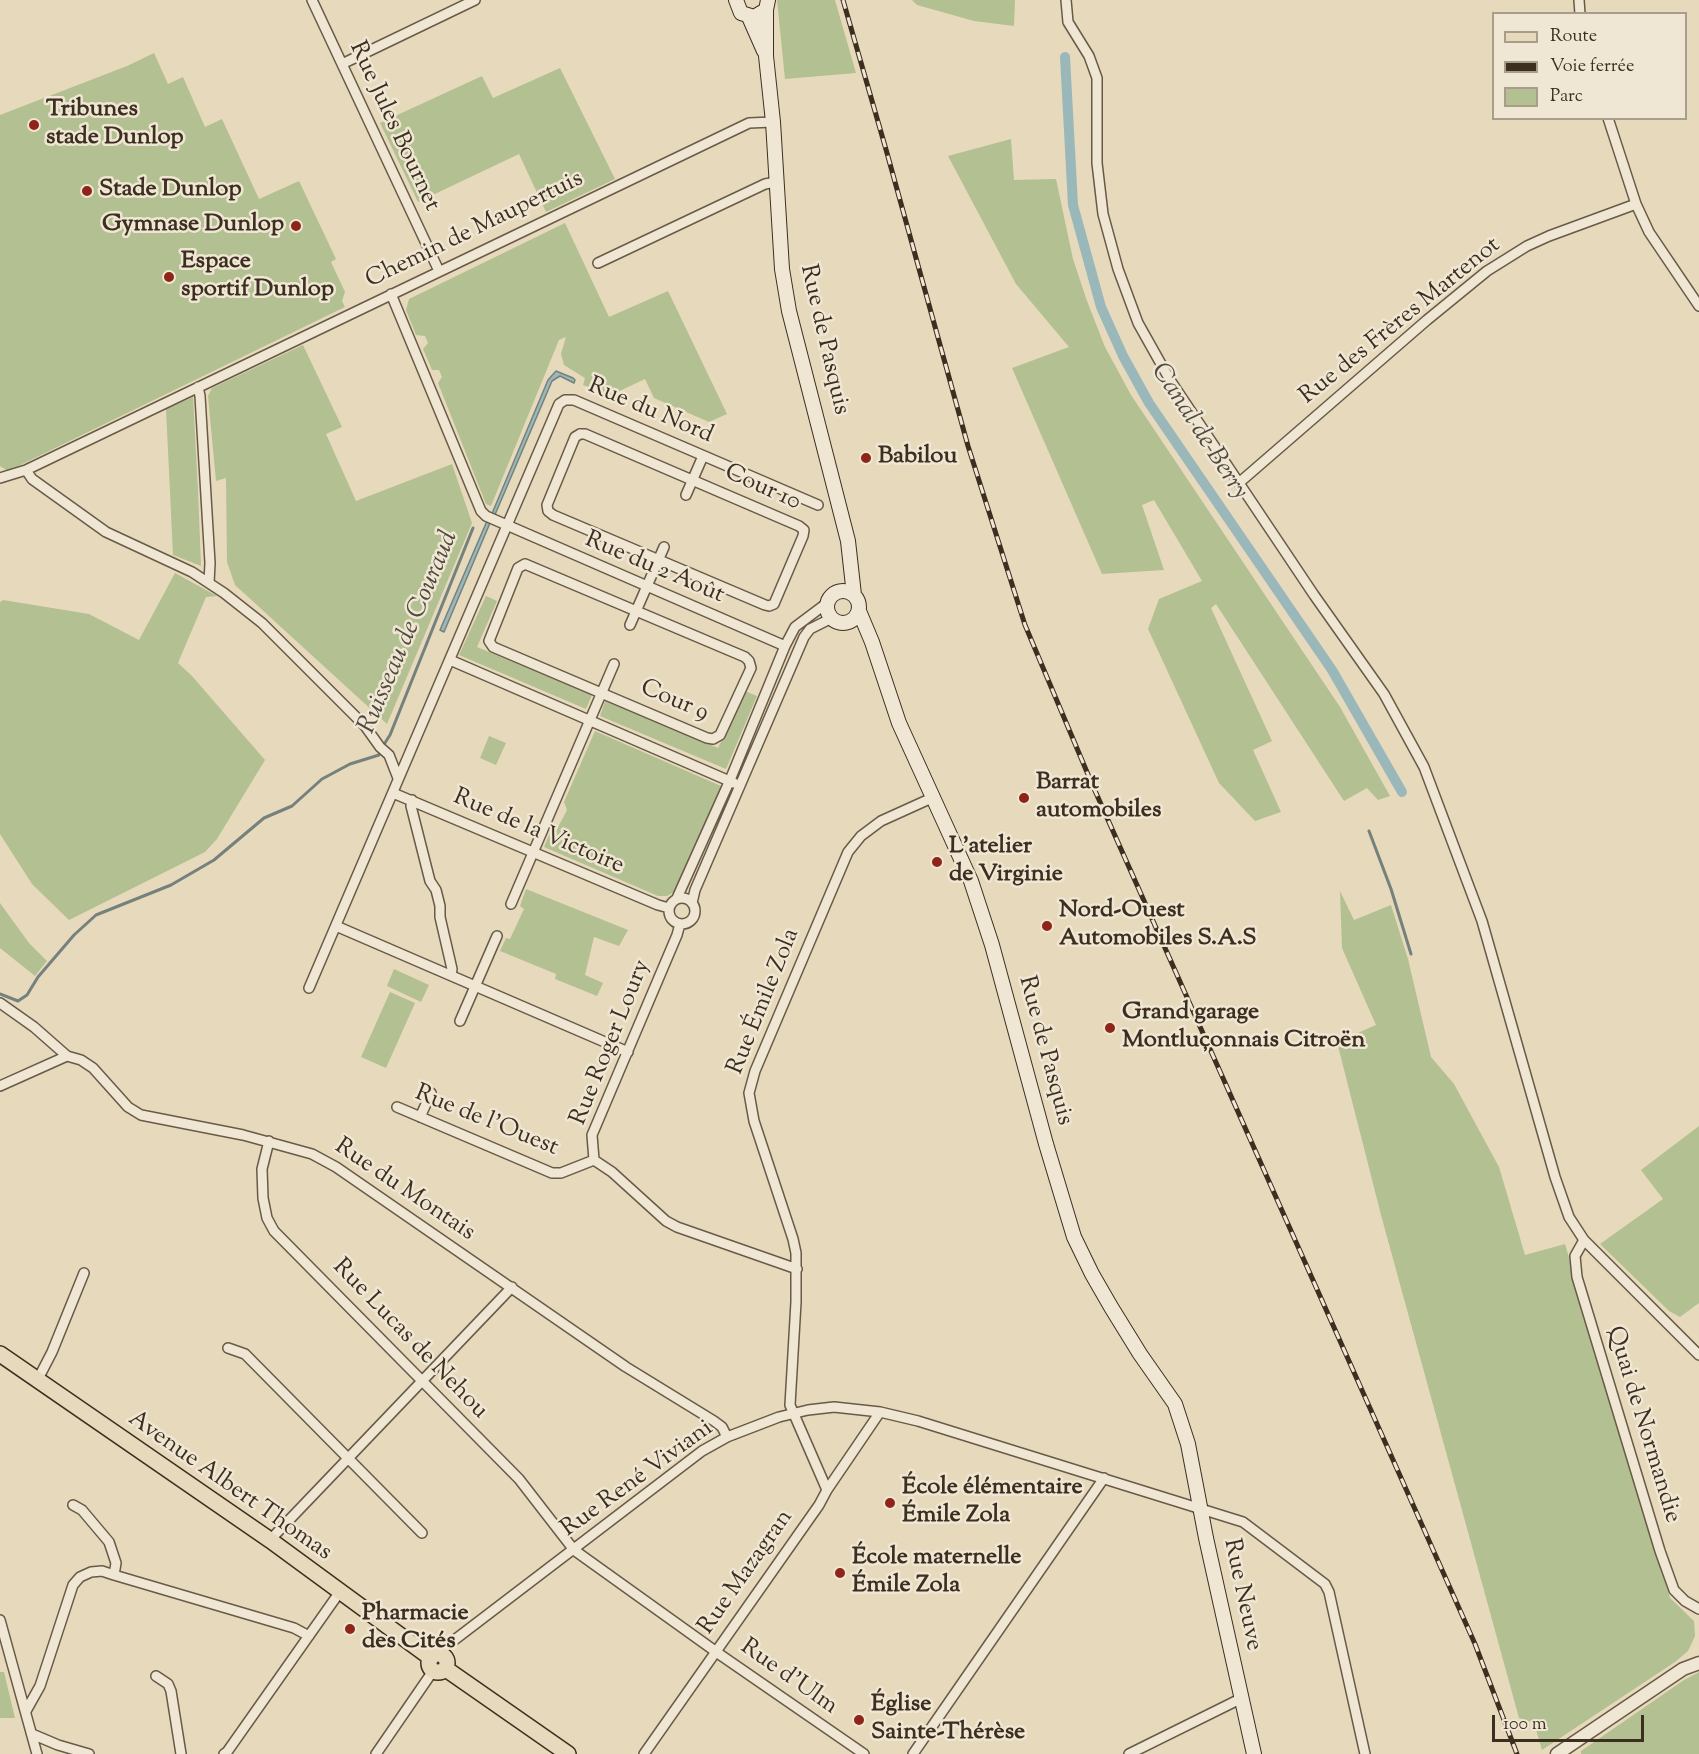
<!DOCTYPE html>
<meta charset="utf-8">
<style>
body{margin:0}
#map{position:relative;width:1699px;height:1754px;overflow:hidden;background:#e7d9bc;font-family:"Sorts Mill Goudy",serif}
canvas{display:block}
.legend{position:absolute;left:1492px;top:12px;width:195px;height:108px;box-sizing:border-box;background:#efe6d3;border:2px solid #a89d8b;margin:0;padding:8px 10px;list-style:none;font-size:18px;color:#3d2f20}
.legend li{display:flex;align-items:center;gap:12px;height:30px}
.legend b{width:30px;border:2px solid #a89d8b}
.scale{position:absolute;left:1492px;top:1715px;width:152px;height:27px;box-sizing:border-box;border:3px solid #3d2f20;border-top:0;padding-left:8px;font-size:18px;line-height:21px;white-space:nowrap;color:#3d2f20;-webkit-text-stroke:4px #efe6d3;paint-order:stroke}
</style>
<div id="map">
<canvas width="1699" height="1754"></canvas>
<ul class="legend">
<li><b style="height:8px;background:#e7d9bc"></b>Route</li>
<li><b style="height:8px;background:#3d2f20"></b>Voie ferrée</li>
<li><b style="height:16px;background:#b3c092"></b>Parc</li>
</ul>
<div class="scale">100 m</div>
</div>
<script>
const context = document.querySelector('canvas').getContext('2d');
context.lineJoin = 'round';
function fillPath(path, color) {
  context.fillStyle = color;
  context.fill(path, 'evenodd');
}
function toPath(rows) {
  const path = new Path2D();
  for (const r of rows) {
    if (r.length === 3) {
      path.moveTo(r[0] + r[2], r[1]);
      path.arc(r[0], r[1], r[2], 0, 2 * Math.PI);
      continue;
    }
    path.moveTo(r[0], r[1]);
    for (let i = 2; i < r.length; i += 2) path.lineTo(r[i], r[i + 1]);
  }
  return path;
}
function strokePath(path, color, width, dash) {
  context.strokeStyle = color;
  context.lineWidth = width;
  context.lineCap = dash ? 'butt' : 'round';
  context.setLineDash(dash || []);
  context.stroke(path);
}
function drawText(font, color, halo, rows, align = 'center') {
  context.font = font + ' "Sorts Mill Goudy",serif';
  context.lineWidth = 5;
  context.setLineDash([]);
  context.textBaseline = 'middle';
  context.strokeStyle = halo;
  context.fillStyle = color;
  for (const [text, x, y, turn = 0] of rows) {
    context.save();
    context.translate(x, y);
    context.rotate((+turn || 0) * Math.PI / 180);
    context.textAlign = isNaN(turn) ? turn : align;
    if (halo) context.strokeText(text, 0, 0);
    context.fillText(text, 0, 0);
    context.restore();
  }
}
const green = toPath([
 [777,0,835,0,856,73,785,79],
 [912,0,1015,0,1014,26,974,21,917,5],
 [154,53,168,84,183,77,205,127,222,119,259,199,299,181,336,259,331,262,345,292,342,301,345,307,8,471,0,466,0,115,127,66],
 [560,68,615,179,546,212,519,154,418,202,380,123,482,76,493,98],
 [1011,139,1014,180,1056,179,1073,259,1087,301,1105,347,1131,395,1340,707,1390,796,1378,800,1367,788,1344,801,1216,604,1211,608,1272,741,1253,750,1281,812,1255,821,1219,783,1148,629,1159,599,1202,581,1154,500,1142,505,1164,570,1102,574,1012,368,1069,347,1016,284,948,156],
 [565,223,609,317,668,291,727,414,709,422,654,398,645,379,611,395,583,385,585,378,564,365,561,354,566,337,559,340,491,506,486,504,438,383,442,377,439,370,432,370,423,349,428,343,425,336,416,335,406,310,409,299],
 [303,345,342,427,326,434,356,501,452,464,472,523,387,724,235,585,227,562,226,478,216,481,208,396,212,388],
 [193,397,198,490,201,566,173,555,166,409],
 [175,573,217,596,206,597,178,663,192,676,265,760,217,839,205,852,69,920,32,884,0,834,0,602,3,600,89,614,139,640],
 [486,596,497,601,477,647,592,695,586,709,459,655],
 [745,691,757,696,726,769,600,716,605,701,718,748],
 [595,731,721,786,679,884,674,892,667,896,658,896,544,847,549,835,556,831,567,810,564,802],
 [489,736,506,743,496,765,480,758],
 [526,889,628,930,619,946,594,937,585,975,603,983,597,996,555,979,556,974,500,951,506,938,510,939,524,909,520,906],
 [1340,891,1354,920,1391,905,1408,959,1431,1057,1454,1084,1499,1167,1525,1255,1565,1244,1670,1598,1694,1621,1695,1636,1688,1651,1675,1662,1542,1750,1534,1723,1519,1718,1381,1215,1337,1042,1376,1025,1342,948],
 [0,903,29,943,47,961,35,976,0,948],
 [394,969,429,985,421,1002,387,986],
 [390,992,415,1003,386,1068,361,1057],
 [1699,1126,1699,1303,1680,1317,1669,1311,1600,1244,1663,1199,1641,1170],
 [0,1672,4,1672,15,1718,0,1718],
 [1699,1672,1699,1754,1581,1754,1581,1751,1684,1680]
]);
const water = toPath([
 [556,371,573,378,575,380,574,383,560,376,552,381,494,517,491,516,548,380,556,371],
 [487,521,490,523,444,632,440,630,487,521]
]);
const stream = toPath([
 [383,746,390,735,473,528],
 [1369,831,1391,889,1411,954],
 [0,994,18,1001,27,995,38,977,74,935,96,915,171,885,214,860,264,818,292,806,322,779,350,764,379,755,380,752]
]);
const canal = toPath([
 [1065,57,1073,205,1101,307,1123,356,1149,403,1332,670,1402,792]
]);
const minor = toPath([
 [312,0,439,271],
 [1066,0,1068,22,1089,56,1097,78,1097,163,1103,214,1118,269,1138,323,1170,380,1314,595,1384,694,1424,767,1482,921,1555,1177,1569,1217,1584,1240,1699,1355],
 [1579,0,1580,14],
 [342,64,475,0],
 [1608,118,1636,204,1649,232,1699,306],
 [598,263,765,184,776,182],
 [391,294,481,511,486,516,785,646],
 [198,387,200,396,210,563,209,583],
 [580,434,585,434,799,526,804,530,803,536,774,604,769,606,765,605,553,515,548,511,547,505,575,437,580,434],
 [26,470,32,479,106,532,192,572,224,593,262,623,365,726,380,747,389,755,398,778],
 [0,478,26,470,749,123,773,122],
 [1240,482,1427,320,1487,271,1527,246,1549,236,1636,204],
 [686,495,703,456],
 [525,564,745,657,749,661,751,668,720,735,713,739,707,738,493,647,489,641,518,568,525,564],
 [630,625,664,547],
 [450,660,734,783],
 [393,793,658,905,669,908],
 [412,800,411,806,430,881,436,890,440,906,440,917,452,969,451,975],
 [682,911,13],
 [677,898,730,780,785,646,795,627,827,603],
 [692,903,695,890,804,637,810,629,832,618],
 [511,904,614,664],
 [680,924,677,935,592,1135,594,1160,612,1172,666,1221,677,1227,797,1269],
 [336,926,628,1052],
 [309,988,559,404,565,400,574,400,818,505],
 [0,1003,34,1027,67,1056],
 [460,1021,497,936],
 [0,1086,67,1056,81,1060,93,1068,128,1107,141,1115,243,1135,312,1154,336,1167,626,1367,714,1421,722,1427,727,1437],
 [397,1107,552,1173,561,1173,594,1160],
 [420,1117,431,1093],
 [269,1141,262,1169,263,1198,267,1218,274,1231,519,1479,574,1550,722,1656,864,1754],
 [1584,1240,1575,1256,1577,1277,1660,1551,1674,1590,1685,1601,1699,1609],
 [228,1348,245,1354,422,1533],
 [37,1381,52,1352,84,1273],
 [827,1490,790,1405,796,1302,796,1253,793,1239,754,1121,749,1093,755,1071,848,852,861,836,881,821,934,797],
 [73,1505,82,1510,109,1542,116,1563,114,1575],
 [270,1540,512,1287],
 [0,1620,37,1754],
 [436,1654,702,1451,727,1437,779,1417,808,1410,834,1407,880,1412,918,1421,1243,1522,1325,1584,1329,1592,1365,1754],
 [156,1676,168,1684,171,1691,181,1754],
 [26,1711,40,1686,73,1585,80,1577,91,1572,102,1571,114,1575,294,1628,309,1636],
 [32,1734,58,1745,89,1754],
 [224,1754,227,1752,339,1593],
 [376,1754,433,1671],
 [644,1754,819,1505,827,1490,880,1412],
 [913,1754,1104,1478],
 [1129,1754,1240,1699]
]);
const tertiary = toPath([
 [1557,1754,1683,1669,1699,1663]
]);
const secondary = toPath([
 [736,0,741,13,754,17,766,10,768,0],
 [766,10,766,56,773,122,782,269,789,311,848,541,854,595],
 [749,17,764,51],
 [843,607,16],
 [859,611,872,642,899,723,971,881,992,945,1046,1144,1074,1237,1092,1274,1111,1307,1140,1354,1175,1404,1188,1444,1206,1538,1254,1754]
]);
const primary = toPath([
 [0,1354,270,1540,431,1658],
 [438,1663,9],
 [446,1669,568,1754]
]);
const rail = toPath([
 [843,0,887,153,968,446,1025,625,1092,784,1475,1644,1517,1754]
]);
const markers = [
 [34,125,6,"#8f2418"],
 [87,191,6,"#8f2418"],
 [296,226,6,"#8f2418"],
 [169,277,6,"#8f2418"],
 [866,458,6,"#8f2418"],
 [1024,798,6,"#8f2418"],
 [937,862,6,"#8f2418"],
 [1047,926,6,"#8f2418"],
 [1110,1028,6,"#8f2418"],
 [890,1503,6,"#8f2418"],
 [840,1573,6,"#8f2418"],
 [350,1629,6,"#8f2418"],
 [859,1720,6,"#8f2418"]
];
const poiNames = [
 ["Tribunes",46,111],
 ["stade Dunlop",46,139],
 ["Stade Dunlop",99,191],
 ["Gymnase Dunlop",284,226,"right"],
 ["Espace",181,263],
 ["sportif Dunlop",181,291],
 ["Babilou",878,458],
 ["Barrat",1036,784],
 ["automobiles",1036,812],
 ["L'atelier",949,848],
 ["de Virginie",949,876],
 ["Nord-Ouest",1059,912],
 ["Automobiles S.A.S",1059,940],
 ["Grand garage",1122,1014],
 ["Montluçonnais Citroën",1122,1042],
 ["École élémentaire",902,1489],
 ["Émile Zola",902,1517],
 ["École maternelle",852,1559],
 ["Émile Zola",852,1587],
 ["Pharmacie",362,1615],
 ["des Cités",362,1643],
 ["Église",871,1706],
 ["Sainte-Thérèse",871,1734]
];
const streetNames = [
 ["Rue Jules Bournet",393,127,65],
 ["Chemin de Maupertuis",475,231,-26],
 ["Rue des Frères Martenot",1401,322,-39],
 ["Rue de Pasquis",823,340,77],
 ["Rue du Nord",650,412,23],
 ["Cour 10",762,489,24],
 ["Rue du 2 Août",654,569,23],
 ["Cour 9",674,702,23],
 ["Rue de la Victoire",538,833,23],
 ["Rue Émile Zola",765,1002,-68],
 ["Rue Roger Loury",612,1043,-68],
 ["Rue de Pasquis",1044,1051,75],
 ["Rue de l'Ouest",486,1122,22],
 ["Rue du Montais",404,1191,34],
 ["Rue Lucas de Nehou",409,1340,46],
 ["Quai de Normandie",1642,1425,73],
 ["Rue René Viviani",638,1480,-36],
 ["Avenue Albert Thomas",229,1487,35],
 ["Rue Mazagran",747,1573,-55],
 ["Rue Neuve",1241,1595,78],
 ["Rue d'Ulm",788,1678,35]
];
const waterNames = [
 ["Canal de Berry",1198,432,57],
 ["Ruisseau de Couraud",410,633,-67]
];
fillPath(green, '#b3c092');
fillPath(water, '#9ab8ba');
strokePath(water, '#75817c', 1.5);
strokePath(stream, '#75817c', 3);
strokePath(canal, '#9ab8ba', 10);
strokePath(minor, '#685a47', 12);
strokePath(tertiary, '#685a47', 15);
strokePath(secondary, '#3d2f20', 16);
strokePath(primary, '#3d2f20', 18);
strokePath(minor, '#efe6d3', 9);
strokePath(tertiary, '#efe6d3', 12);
strokePath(secondary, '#efe6d3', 14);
strokePath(primary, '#e7d9bc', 15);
strokePath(rail, '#3d2f20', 5);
strokePath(rail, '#efe6d3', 3, [9]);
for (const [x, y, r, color] of markers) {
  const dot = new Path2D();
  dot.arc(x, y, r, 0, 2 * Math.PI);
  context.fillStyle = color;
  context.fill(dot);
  strokePath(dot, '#efe6d3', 2);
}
drawText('bold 24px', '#3d2f20', '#efe6d3', poiNames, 'left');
drawText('24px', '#3d2f20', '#efe6d3', streetNames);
drawText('italic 26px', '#504a3f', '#efe6d3', waterNames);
</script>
